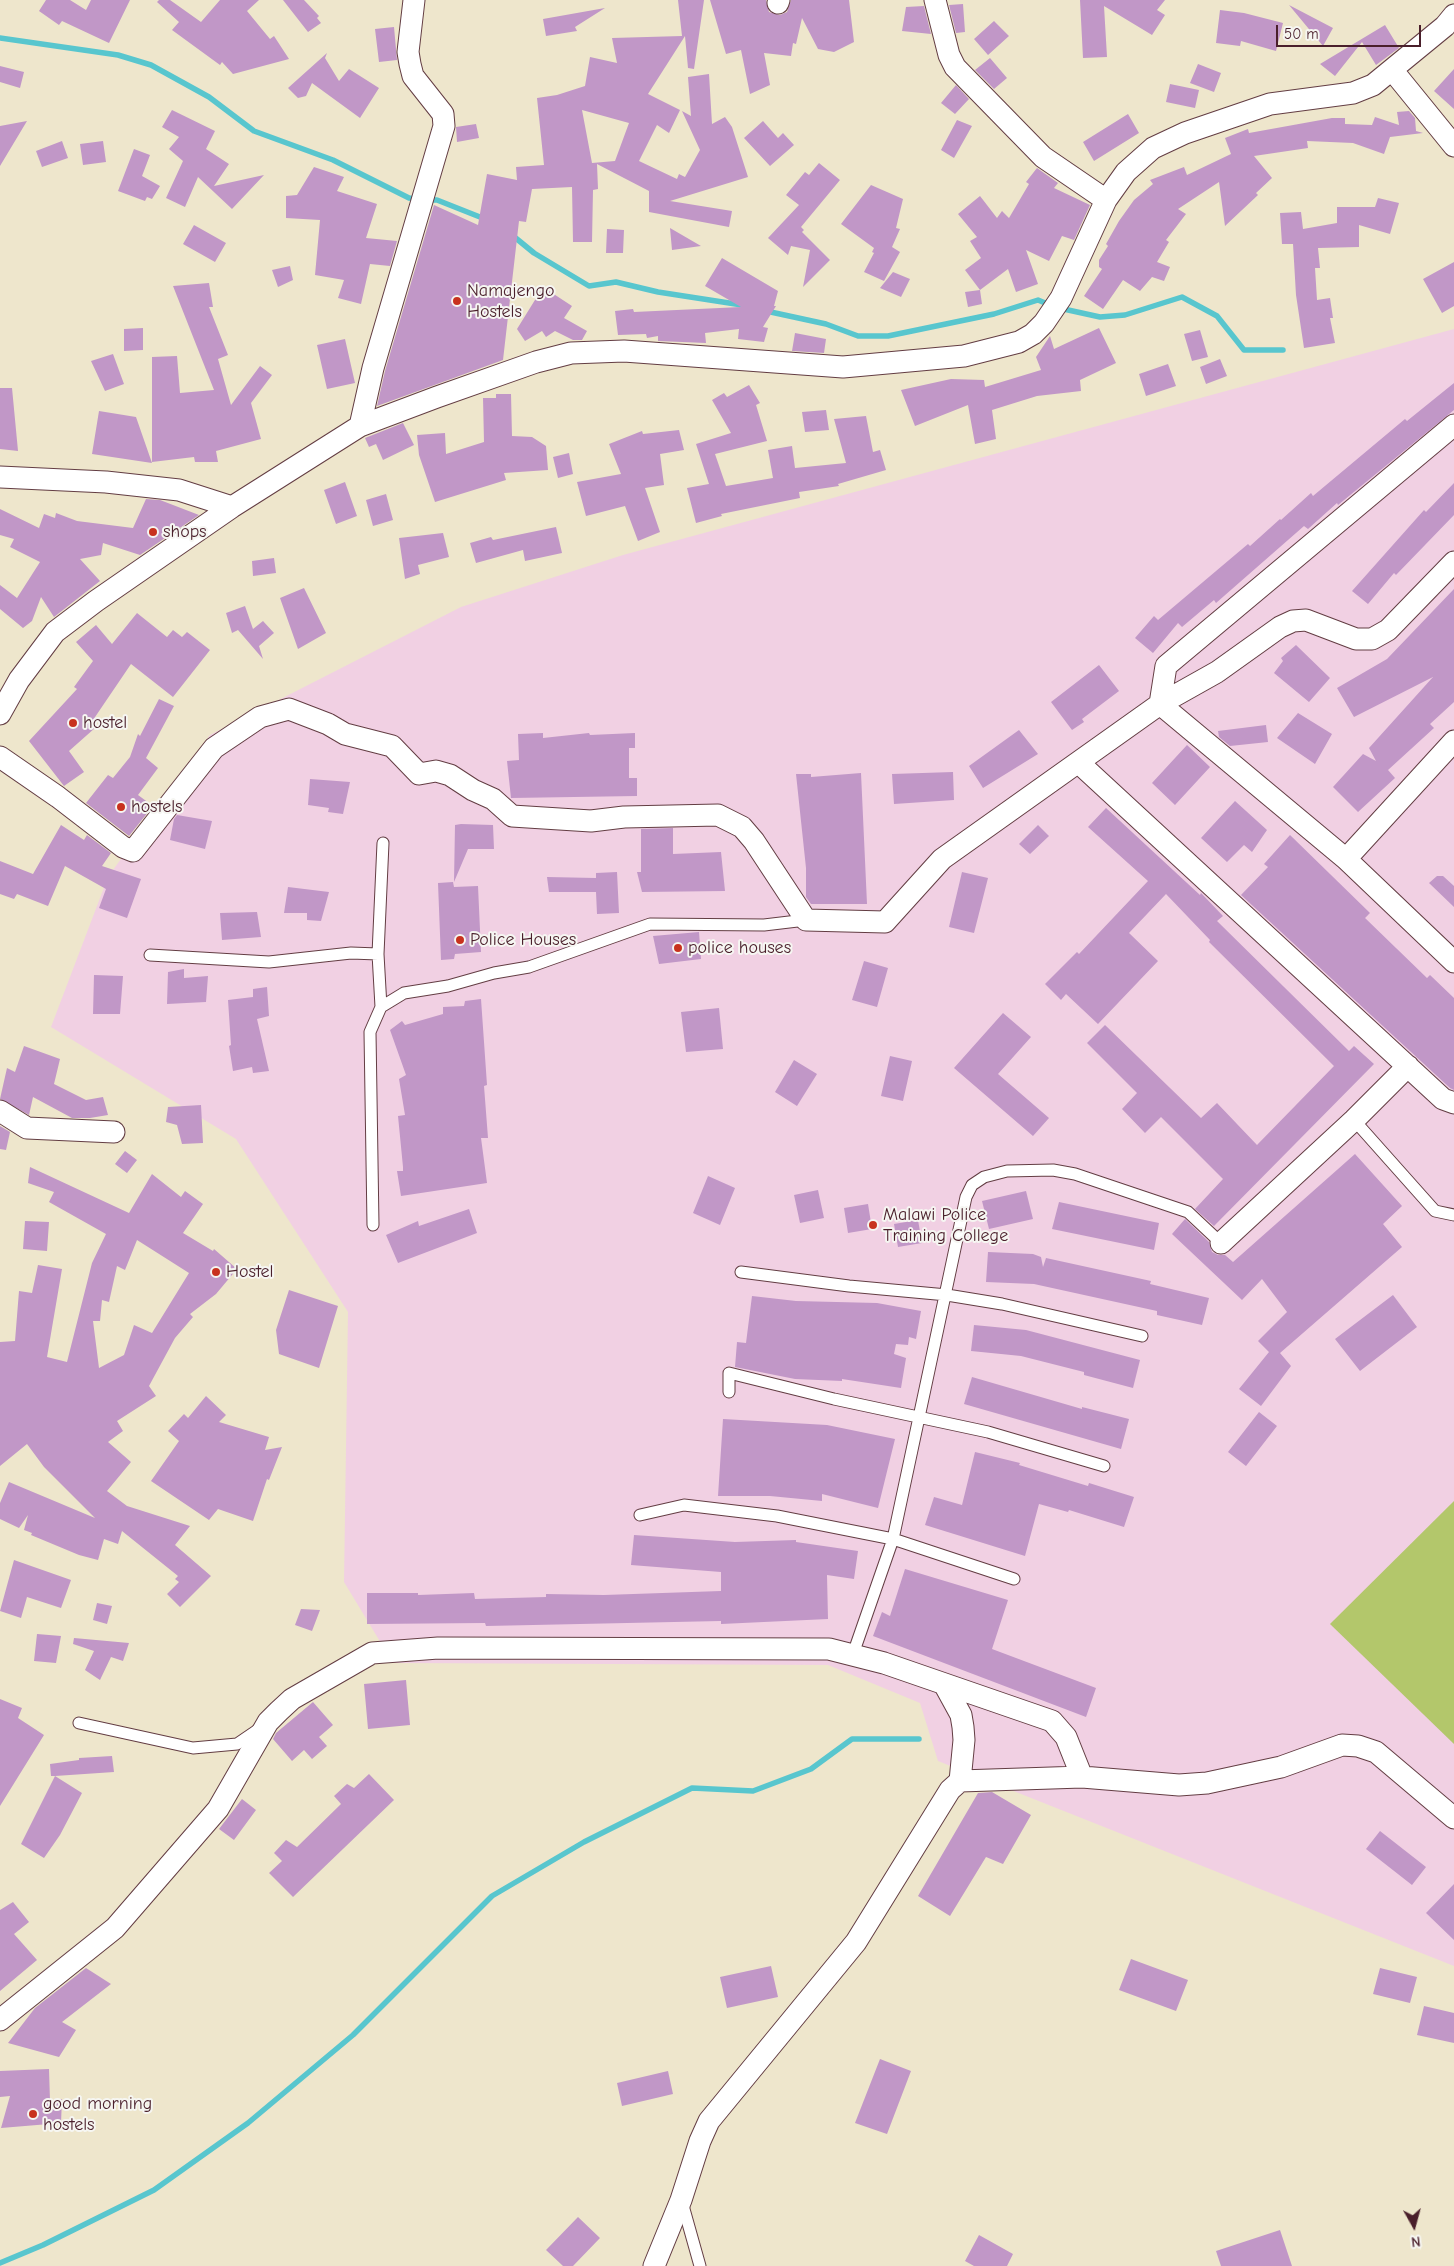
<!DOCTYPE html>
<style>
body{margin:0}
#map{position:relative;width:1454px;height:2266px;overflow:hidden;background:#eee6cc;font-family:"Comic Neue",sans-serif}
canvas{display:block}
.north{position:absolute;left:1389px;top:2201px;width:50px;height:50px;-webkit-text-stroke:4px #f6f6f2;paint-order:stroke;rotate:173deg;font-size:14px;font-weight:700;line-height:20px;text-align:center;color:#4a1f2b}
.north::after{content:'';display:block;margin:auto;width:18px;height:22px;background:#4a1f2b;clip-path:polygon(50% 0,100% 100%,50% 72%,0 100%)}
.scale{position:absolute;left:1276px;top:25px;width:145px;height:22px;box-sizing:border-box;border:2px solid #4a1f2b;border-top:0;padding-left:6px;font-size:15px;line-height:18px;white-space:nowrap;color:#4a1f2b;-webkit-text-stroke:4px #f6f6f2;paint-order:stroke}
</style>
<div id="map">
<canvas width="1454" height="2266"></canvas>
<div class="north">N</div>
<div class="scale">50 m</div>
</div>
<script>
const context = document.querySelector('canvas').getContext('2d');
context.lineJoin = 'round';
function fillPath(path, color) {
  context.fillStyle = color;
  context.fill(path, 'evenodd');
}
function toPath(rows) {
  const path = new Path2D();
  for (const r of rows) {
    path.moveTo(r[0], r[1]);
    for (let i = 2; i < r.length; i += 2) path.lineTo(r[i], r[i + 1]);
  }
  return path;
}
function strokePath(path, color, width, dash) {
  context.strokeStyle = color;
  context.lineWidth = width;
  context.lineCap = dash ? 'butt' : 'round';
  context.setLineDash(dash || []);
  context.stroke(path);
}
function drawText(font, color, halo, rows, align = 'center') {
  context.font = font + ' "Comic Neue",sans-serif';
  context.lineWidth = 4;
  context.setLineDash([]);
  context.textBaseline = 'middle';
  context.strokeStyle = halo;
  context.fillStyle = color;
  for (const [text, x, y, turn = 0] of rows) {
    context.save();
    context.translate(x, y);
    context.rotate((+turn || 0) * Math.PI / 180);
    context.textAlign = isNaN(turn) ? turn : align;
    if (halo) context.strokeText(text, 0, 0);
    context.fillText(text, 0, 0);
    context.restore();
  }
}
const built = toPath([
 [1454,329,1454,1966,938,1761,920,1703,828,1665,393,1663,344,1582,348,1312,236,1139,51,1027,108,877,210,735,461,607,623,555]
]);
const green = toPath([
 [1454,1501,1454,1744,1330,1624]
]);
const stream = toPath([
 [0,38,118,55,151,65,209,97,254,131,333,160,409,198,419,199],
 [428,200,437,200,485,219],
 [512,235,534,253,589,286,616,282,658,292,742,305],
 [1059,308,1100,317,1125,315,1182,297,1217,316,1244,350,1283,350],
 [766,311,826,324,858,336,888,336,994,314,1038,300,1050,305],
 [0,2263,43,2245,154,2190,248,2123,353,2035,492,1896,584,1842,692,1788,753,1791,811,1769,852,1739,919,1739]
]);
const building = toPath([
 [46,0,70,0,86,10,91,0,130,0,109,43,62,21,59,25,39,11],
 [159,0,170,0,201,22,220,0,259,0,247,11,270,39,274,36,289,59,233,74,222,62,220,65,172,30,179,22,157,2],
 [283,0,304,0,319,16,317,18,321,23,308,32],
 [678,0,704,0,694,69,688,68,685,36,648,94,680,110,669,133,657,125,639,161,677,179,679,174,685,177,700,150,682,111,691,116,688,77,709,74,712,124,725,117,732,127,748,177,670,201,732,211,729,227,649,212,649,191,597,164,598,189,593,190,592,242,573,242,572,187,532,189,526,222,519,221,503,360,377,406,385,371,434,205,478,225,487,174,517,180,516,167,544,165,537,98,557,95,585,86,590,57,617,63,612,38,682,36],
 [582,110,629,123,615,161,592,163],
 [710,0,766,0,769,12,780,15,787,12,791,0,849,0,854,42,834,52,818,49,802,18,796,44,793,43,791,56,764,53,770,85,750,94,741,50,726,54],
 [1080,0,1165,0,1157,10,1165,15,1152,35,1104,6,1107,57,1083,58],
 [963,4,965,32,956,33,949,5],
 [1289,5,1333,28,1323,46],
 [924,6,931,34,902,31,906,7],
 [605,8,575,27,577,31,546,36,543,19],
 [1220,10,1244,13,1283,23,1276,51,1241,41,1240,46,1216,43],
 [994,21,1009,36,988,55,974,39],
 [1385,25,1399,48,1376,65,1362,42,1335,76,1320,64],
 [394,27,397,60,379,62,375,29],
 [327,53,325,58,339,81,349,69,379,88,360,118,312,83,306,96,298,98,288,88],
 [990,58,1007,78,994,89,975,70],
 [1198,64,1221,73,1214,92,1190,83],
 [0,66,24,72,20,88,0,82],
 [1454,69,1454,109,1434,91],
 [1170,84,1199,90,1195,108,1166,102],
 [956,85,969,99,955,114,941,103],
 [172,110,215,131,206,149,229,164,214,186,264,175,232,209,198,177,185,207,166,198,183,161,169,149,179,137,162,127],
 [1409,111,1415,118,1416,131,1423,133,1390,137,1384,154,1353,143,1307,141,1308,148,1254,156,1272,178,1256,193,1258,195,1225,226,1219,182,1178,209,1186,214,1166,240,1169,242,1157,262,1170,267,1164,281,1152,277,1140,291,1123,280,1103,309,1084,296,1102,269,1099,267,1099,260,1108,246,1106,244,1119,221,1134,200,1153,184,1150,180,1184,167,1187,175,1231,154,1225,138,1248,129,1249,133,1332,118,1345,118,1345,124,1372,125,1375,117,1399,125,1397,112],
 [1128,114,1139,133,1094,161,1083,142],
 [957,120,972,126,954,158,941,150],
 [27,121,0,166,0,126],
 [763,121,778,138,783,133,794,145,770,166,744,138],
 [476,124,479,138,457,142,456,127],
 [62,141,68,158,42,167,36,151],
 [103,141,106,162,83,165,80,144],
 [134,149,150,155,142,176,160,186,152,199,147,197,145,201,118,191],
 [819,163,840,180,801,227,804,230,802,232,830,260,803,287,810,250,791,246,788,255,768,238,799,205,786,195,805,172,809,175],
 [314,167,344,177,337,191,377,204,366,238,397,241,390,266,370,264,361,304,338,298,344,280,315,275,320,220,286,218,286,196,297,195],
 [1037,168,1058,183,1054,188,1090,205,1074,240,1062,236,1049,261,1026,250,1038,284,1016,292,1008,269,980,290,965,270,981,258,970,241,977,237,958,214,980,196,997,218,1002,211,1009,218,1029,184,1026,182],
 [871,185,903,199,896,228,900,229,892,247,900,252,884,281,864,272,874,253,872,252,874,248,841,224],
 [1378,198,1399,203,1390,234,1359,225,1359,247,1318,248,1320,268,1315,268,1317,300,1330,298,1333,318,1330,318,1335,343,1304,348,1296,295,1293,244,1282,244,1280,213,1301,212,1303,229,1337,223,1337,207,1375,207],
 [194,225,226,243,215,262,183,244],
 [670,228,701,246,672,250],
 [607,229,624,230,623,253,606,253],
 [722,258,778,291,774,306,776,306,763,327,768,328,764,342,738,339,739,329,705,333,706,343,658,341,658,336,647,338,646,334,618,335,615,311,633,309,634,312,741,307,705,286],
 [1454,262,1454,306,1442,313,1423,279],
 [290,266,293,280,278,287,272,270],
 [893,272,910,279,901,297,880,288],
 [209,283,213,307,209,307,228,355,218,359,231,405,260,366,272,375,251,403,261,439,216,451,218,462,195,462,194,457,152,462,152,357,177,356,180,393,214,390,173,286],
 [543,287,572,306,564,318,587,331,582,340,573,340,555,331,546,337,542,331,525,341,517,329],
 [980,290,982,304,968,307,965,292],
 [143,328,143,350,124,351,124,329],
 [1099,328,1116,363,1080,380,1081,391,1037,396,992,410,996,439,975,444,968,405,915,426,901,390,951,379,984,380,985,387,1041,370,1036,357,1050,336,1054,349],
 [1200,330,1208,357,1192,361,1184,334],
 [795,333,826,339,824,353,792,351],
 [345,339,355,383,327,389,317,345],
 [113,354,124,384,105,391,91,361],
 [1220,359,1227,376,1206,384,1200,367],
 [1168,364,1176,386,1146,396,1139,374],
 [1454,383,1454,410,1338,505,1337,503,1308,529,1304,526,1216,603,1214,600,1182,627,1178,623,1153,653,1135,638,1154,616,1158,620,1248,544,1250,546,1280,519,1281,520,1311,493,1313,496,1405,419,1407,421],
 [749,385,760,403,756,405,767,441,715,454,726,486,773,478,768,450,792,446,795,468,846,463,834,419,866,416,873,452,880,450,886,470,838,484,839,486,799,492,800,498,721,514,722,516,696,523,687,488,709,484,696,444,731,433,712,400,724,393,727,397],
 [0,388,12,388,18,451,0,449],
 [496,394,511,394,512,436,532,437,546,446,548,470,504,473,506,480,435,502,419,455,417,435,445,433,446,454,484,442,483,398,496,398],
 [826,410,829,430,805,432,802,412],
 [99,411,136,417,152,463,92,454],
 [403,423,414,445,383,460,376,444,369,447,365,438],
 [679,430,684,450,660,454,664,485,645,488,660,532,638,541,625,506,586,516,577,482,621,474,609,444,642,431,643,434],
 [569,453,573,474,558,478,553,457],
 [345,482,357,516,336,524,324,490],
 [1454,483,1454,515,1396,575,1394,573,1368,604,1352,591,1424,510,1426,512],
 [386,494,393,520,373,526,366,500],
 [146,499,160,500,199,515,140,555,103,543,101,555,80,559,100,581,54,617,41,597,32,621,23,628,0,609,0,585,17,598,40,562,10,547,14,539,0,535,0,509,39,528,44,514,55,518,56,513,77,521,133,528],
 [556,527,562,553,525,561,523,550,476,563,470,543,491,537,493,540],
 [443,533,449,557,418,565,420,574,405,579,399,538],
 [274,558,276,573,253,576,252,561],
 [304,588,326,633,298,649,280,598],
 [1454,589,1454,702,1430,724,1434,728,1388,770,1395,778,1358,812,1333,787,1363,754,1376,761,1369,748,1433,677,1354,717,1337,688,1387,659],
 [245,606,253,629,263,621,274,633,259,646,263,659,238,630,232,633,226,613],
 [137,613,167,637,173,630,182,637,187,632,210,650,173,697,131,664,91,723,95,728,69,751,84,772,64,786,29,741,77,689,74,687,93,661,76,642,96,625,112,644],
 [1296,645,1330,678,1309,702,1274,673,1283,661,1281,658],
 [1099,665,1119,691,1082,719,1084,722,1072,730,1051,702],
 [159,699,174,706,146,758,158,768,138,795,153,806,129,836,86,803,108,775,113,778,130,757,138,734,140,736],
 [1298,713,1332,734,1315,764,1277,738],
 [1266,725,1268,742,1230,746,1219,737,1218,731],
 [1019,730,1038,754,983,788,969,766],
 [543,733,543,738,589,733,590,735,635,733,635,748,629,748,629,778,637,778,637,796,511,798,507,761,519,760,518,734],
 [1187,745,1210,767,1175,805,1152,783],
 [953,772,954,800,894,804,892,774],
 [861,773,867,904,811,904,806,897,806,868,796,774,811,774,811,777],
 [310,779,350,782,343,814,328,812,329,808,308,805],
 [1235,801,1267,830,1252,852,1244,845,1227,862,1201,838],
 [1106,808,1200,895,1201,893,1223,916,1217,921,1349,1051,1354,1046,1374,1064,1214,1226,1195,1209,1223,1179,1161,1117,1145,1133,1122,1109,1137,1093,1087,1043,1105,1025,1201,1118,1217,1103,1257,1145,1334,1066,1209,942,1210,940,1166,894,1129,933,1158,961,1098,1024,1066,994,1061,1000,1045,984,1077,952,1079,954,1148,881,1088,827],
 [177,815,212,821,205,849,170,840,174,819],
 [461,824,493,825,494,849,468,849,454,882,455,825],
 [61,825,84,840,87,835,111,853,102,866,141,879,127,918,99,908,106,889,65,866,48,906,17,894,14,899,0,894,0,861,33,874],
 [1038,825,1049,836,1030,854,1019,844],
 [673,828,673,854,721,852,725,891,642,892,637,872,641,872,641,829],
 [1290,835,1370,913,1365,918,1427,978,1430,975,1454,998,1454,1090,1450,1088,1241,895,1268,867,1264,864],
 [617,872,619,913,597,914,596,892,549,892,547,877,596,878,596,873],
 [962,872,988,878,974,933,949,927],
 [1437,876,1443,876,1454,886,1454,907,1429,883],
 [453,882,454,887,478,886,481,952,455,954,454,959,441,960,438,883],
 [288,887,329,892,321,921,307,920,307,913,284,913],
 [257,912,261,937,222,940,220,913],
 [699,932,701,959,659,964,653,936],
 [864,961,888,968,877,1007,852,1000],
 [184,969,184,978,208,976,206,1002,167,1004,168,972],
 [94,975,123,976,120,1014,93,1014],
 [267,987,269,1016,257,1019,269,1071,253,1073,252,1067,233,1071,229,1046,231,1045,228,1000,253,997,253,989],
 [481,999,487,1085,484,1086,488,1138,481,1138,487,1183,401,1196,397,1171,403,1171,403,1167,398,1116,405,1115,399,1079,406,1075,390,1030,402,1021,405,1025,443,1014,443,1007,464,1006,465,1001],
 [719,1008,723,1049,686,1052,681,1012],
 [1003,1013,1031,1037,998,1074,1049,1118,1033,1136,954,1068],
 [24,1046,60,1059,54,1084,86,1100,103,1097,108,1115,90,1118,72,1118,33,1097,29,1115,0,1099,7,1068,15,1072],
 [890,1056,912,1061,903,1101,881,1096],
 [794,1060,817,1074,797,1106,775,1092],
 [201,1105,203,1143,182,1144,177,1125,166,1122,168,1107],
 [0,1126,10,1132,6,1150,0,1149],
 [125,1151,137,1160,127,1173,115,1164],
 [1355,1154,1402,1206,1383,1224,1402,1247,1280,1353,1291,1366,1261,1406,1239,1389,1269,1352,1258,1341,1287,1312,1262,1279,1242,1300,1172,1234,1185,1219,1209,1242,1212,1252,1218,1255,1225,1255,1233,1262],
 [30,1167,129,1213,152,1174,181,1197,185,1191,203,1204,183,1233,213,1251,214,1249,237,1269,216,1294,190,1314,193,1317,175,1338,149,1386,156,1396,117,1421,123,1431,108,1442,131,1462,107,1491,127,1506,190,1526,175,1545,211,1576,180,1607,167,1594,179,1582,175,1579,178,1576,122,1531,118,1544,104,1539,98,1560,79,1555,31,1535,32,1533,24,1530,28,1515,19,1528,0,1519,0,1503,9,1482,95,1518,44,1467,27,1444,0,1466,0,1342,15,1341,19,1291,32,1293,38,1265,62,1269,47,1357,67,1362,92,1263,106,1234,49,1202,54,1192,28,1183],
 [137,1240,189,1273,152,1333,134,1325,124,1355,99,1368,93,1321,100,1321,102,1300,109,1302,117,1266,125,1270],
 [708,1176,735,1188,720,1225,693,1213],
 [818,1190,824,1218,800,1223,794,1195],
 [1026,1191,1033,1219,989,1229,982,1201],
 [1059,1202,1159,1223,1154,1250,1052,1229],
 [868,1204,872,1229,848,1233,844,1208],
 [469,1209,477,1233,398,1263,386,1235,418,1221,419,1226],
 [918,1220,922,1243,898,1247,894,1224],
 [25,1221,49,1222,47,1251,23,1249],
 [988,1252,1033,1254,1041,1257,1043,1267,1046,1258,1151,1281,1150,1284,1209,1298,1202,1325,1157,1315,1157,1311,1034,1284,986,1282],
 [289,1290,338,1306,319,1368,279,1354,276,1330],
 [1393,1295,1417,1327,1360,1371,1335,1339],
 [752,1296,796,1301,877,1303,921,1311,916,1339,909,1337,908,1345,896,1344,894,1354,906,1358,901,1388,842,1379,842,1381,795,1379,735,1367,737,1342,746,1343],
 [974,1325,1026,1330,1140,1360,1133,1388,1084,1375,1084,1372,1021,1356,971,1351],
 [972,1377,1082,1409,1082,1407,1129,1419,1121,1449,964,1404],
 [206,1396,226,1415,219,1422,269,1437,265,1450,282,1447,269,1480,267,1479,253,1521,218,1509,209,1520,151,1481,179,1441,168,1431,184,1414,188,1418],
 [1259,1412,1277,1426,1246,1466,1228,1452],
 [723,1419,827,1425,895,1439,878,1508,822,1494,822,1501,770,1496,718,1496],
 [975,1452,1020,1463,1019,1465,1088,1486,1089,1483,1134,1497,1124,1527,1069,1510,1068,1512,1039,1504,1025,1556,925,1525,934,1497,962,1505],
 [634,1535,735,1542,796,1540,796,1542,858,1551,854,1579,827,1575,828,1619,721,1624,721,1621,486,1626,485,1623,367,1624,367,1593,418,1593,418,1595,474,1593,475,1599,546,1597,546,1594,604,1595,721,1591,721,1572,631,1565],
 [14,1560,71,1580,61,1608,27,1597,21,1618,0,1611],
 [905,1569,1008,1600,992,1649,1096,1688,1086,1717,873,1636,882,1612,890,1616],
 [97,1603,112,1606,107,1624,93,1620],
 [301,1609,320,1610,312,1631,295,1625],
 [37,1634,61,1636,56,1663,34,1661],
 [74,1638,129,1643,123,1661,111,1657,100,1680,85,1670,94,1651,73,1644],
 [406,1680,410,1725,368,1729,364,1684],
 [0,1699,22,1708,18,1718,44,1735,0,1806],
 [313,1702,333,1725,319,1737,327,1746,312,1759,304,1750,292,1761,273,1739,276,1733],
 [112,1756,114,1772,55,1776,82,1793,60,1835,44,1858,21,1844,55,1776,51,1776,50,1764,79,1760,79,1758],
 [369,1774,394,1800,293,1897,269,1873,282,1861,274,1853,286,1840,297,1847,341,1804,334,1796,347,1784,354,1788],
 [992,1792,1031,1815,1003,1864,986,1857,950,1916,918,1896,978,1793],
 [242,1799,256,1810,234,1840,219,1829],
 [1380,1831,1426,1867,1412,1885,1366,1849],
 [1454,1884,1454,1940,1426,1913],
 [13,1902,29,1922,14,1934,37,1960,0,1991,0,1910],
 [1131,1959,1188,1980,1176,2011,1119,1990],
 [771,1966,778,1997,727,2008,720,1977],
 [86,1968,111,1984,62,2022,76,2030,59,2057,8,2043,35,2008],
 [1380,1968,1417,1977,1410,2003,1373,1994],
 [1424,2006,1454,2013,1454,2043,1417,2035],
 [880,2059,911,2071,887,2134,855,2123],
 [49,2069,50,2101,62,2099,61,2123,1,2128,10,2096,0,2097,0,2071],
 [668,2071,673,2094,622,2106,617,2083],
 [578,2217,600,2238,573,2266,563,2266,546,2250],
 [1280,2230,1292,2266,1221,2266,1216,2251],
 [979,2235,1013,2254,1007,2266,974,2266,965,2261]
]);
const service = toPath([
 [378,954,383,843],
 [150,955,269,962,351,953,378,954,381,1007,404,993,448,986,494,973,529,967,650,924,764,925,806,920],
 [1354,1120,1435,1211,1454,1215],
 [373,1225,370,1032,381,1007],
 [741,1272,849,1286,947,1295,1002,1304,1142,1336],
 [729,1392,729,1373,834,1399,988,1432,1104,1466],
 [640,1515,684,1505,777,1516,893,1539,1014,1579],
 [853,1654,893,1539,966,1197,972,1185,984,1177,1007,1171,1053,1170,1075,1174,1188,1212,1221,1243],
 [79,1723,193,1748,237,1744,259,1729],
 [682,2202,700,2266]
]);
const minor = toPath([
 [935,0,949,55,955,67,1043,157,1106,200],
 [778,3,779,0],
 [1393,71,1454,146],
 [1454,425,1166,666,1160,704,1346,859,1454,962],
 [360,426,373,368,444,126,443,114,413,76,410,64,408,52,414,0],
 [0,477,106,482,179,490,232,507],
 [0,714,19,680,55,632,96,601,232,507,360,426,437,397,536,362,571,353,624,351,843,367,964,356,1019,342,1033,334,1044,323,1061,298,1106,200,1126,172,1153,148,1185,133,1270,104,1353,93,1373,85,1445,26,1454,15],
 [0,757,58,797,123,847,133,851,214,748,260,717,289,709,328,724,345,734,392,746,419,774,436,771,450,775,473,790,493,799,512,816,591,821,624,817,718,815,742,827,754,841,806,920,885,922,942,859,1160,704,1217,672,1280,627,1293,621,1306,620,1356,639,1372,639,1388,630,1454,562],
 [1079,763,1443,1099,1454,1103],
 [1346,859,1454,741],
 [0,1111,27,1128,114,1132],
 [1221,1243,1354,1120,1408,1066],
 [944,1684,961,1715,963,1727,964,1740,960,1781],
 [0,2020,115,1928,218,1809,268,1722,279,1711,292,1699,372,1653,438,1648,829,1649,884,1663,1052,1721,1066,1737,1082,1777],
 [654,2266,681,2200,700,2141,709,2121,856,1942,950,1790,960,1781,1082,1777,1179,1785,1207,1783,1281,1767,1342,1745,1358,1746,1376,1752,1454,1818]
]);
const markers = [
 [457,301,5,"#c8321e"],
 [153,532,5,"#c8321e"],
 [73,723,5,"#c8321e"],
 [121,807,5,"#c8321e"],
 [460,940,5,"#c8321e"],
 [678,948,5,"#c8321e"],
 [873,1225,5,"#c8321e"],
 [216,1272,5,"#c8321e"],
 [33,2114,5,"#c8321e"]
];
const poiNames = [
 ["Namajengo",467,291],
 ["Hostels",467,312],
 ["shops",163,532],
 ["hostel",83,723],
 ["hostels",131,807],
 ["Police Houses",470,940],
 ["police houses",688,948],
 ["Malawi Police",883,1215],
 ["Training College",883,1236],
 ["Hostel",226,1272],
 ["good morning",43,2104],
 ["hostels",43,2125]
];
fillPath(built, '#f1d0e3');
fillPath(green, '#b3c76b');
strokePath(stream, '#58c6ce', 5.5);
fillPath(building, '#c197c7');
strokePath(service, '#633d43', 13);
strokePath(minor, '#633d43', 23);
strokePath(service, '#fff', 11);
strokePath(minor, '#fff', 21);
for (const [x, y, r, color] of markers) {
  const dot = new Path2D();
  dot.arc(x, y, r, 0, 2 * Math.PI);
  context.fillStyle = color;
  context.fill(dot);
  strokePath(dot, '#f6f6f2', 2);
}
drawText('18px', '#4a1f2b', '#f6f6f2', poiNames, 'left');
</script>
